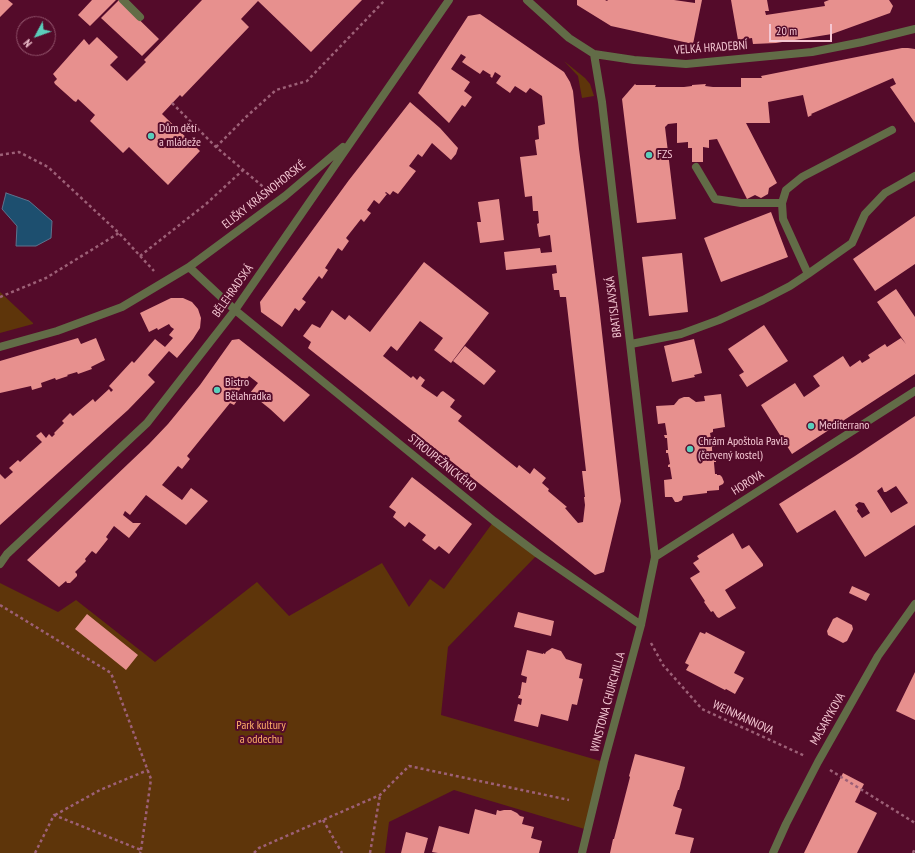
<!DOCTYPE html>
<meta charset="utf-8">
<style>
body{margin:0}
#map{position:relative;width:915px;height:853px;overflow:hidden;background:#540b2a;font-family:"PT Sans Narrow",sans-serif}
canvas{display:block}
.north{position:absolute;left:16px;top:16px;width:40px;height:40px;box-sizing:border-box;background:#540b2a;border:1px solid #94566e;border-radius:50%;rotate:229deg;font-size:11px;font-weight:700;line-height:16px;text-align:center;color:#f5c7d3}
.north::after{content:'';display:block;margin:auto;width:14px;height:18px;background:#5bcebb;clip-path:polygon(50% 0,100% 100%,50% 72%,0 100%)}
.scale{position:absolute;left:769px;top:24px;width:63px;height:18px;box-sizing:border-box;border:2px solid #f5c7d3;border-top:0;padding-left:5px;font-size:12px;line-height:14px;white-space:nowrap;color:#f5c7d3;-webkit-text-stroke:3px #540b2a;paint-order:stroke}
</style>
<div id="map">
<canvas width="915" height="853"></canvas>
<div class="north">N</div>
<div class="scale">20 m</div>
</div>
<script>
const context = document.querySelector('canvas').getContext('2d');
context.lineJoin = 'round';
function fillPath(path, color) {
  context.fillStyle = color;
  context.fill(path, 'evenodd');
}
function toPath(rows) {
  const path = new Path2D();
  for (const r of rows) {
    path.moveTo(r[0], r[1]);
    for (let i = 2; i < r.length; i += 2) path.lineTo(r[i], r[i + 1]);
  }
  return path;
}
function strokePath(path, color, width, dash) {
  context.strokeStyle = color;
  context.lineWidth = width;
  context.lineCap = dash ? 'butt' : 'round';
  context.setLineDash(dash || []);
  context.stroke(path);
}
function drawText(font, color, halo, rows, align = 'center') {
  context.font = font + ' "PT Sans Narrow",sans-serif';
  context.lineWidth = 4;
  context.setLineDash([]);
  context.textBaseline = 'middle';
  context.strokeStyle = halo;
  context.fillStyle = color;
  for (const [text, x, y, turn = 0] of rows) {
    context.save();
    context.translate(x, y);
    context.rotate((+turn || 0) * Math.PI / 180);
    context.textAlign = isNaN(turn) ? turn : align;
    if (halo) context.strokeText(text, 0, 0);
    context.fillText(text, 0, 0);
    context.restore();
  }
}
const green = toPath([
 [564,61,585,78,590,84,594,96,582,98,578,76],
 [0,292,33,323,33,324,0,333],
 [494,521,538,554,448,647,441,715,604,762,588,830,454,790,389,822,385,853,0,853,0,583,58,612,76,600,155,662,257,582,289,616,382,563,409,607,430,579,444,589]
]);
const water = toPath([
 [6,193,29,201,52,221,51,238,36,246,16,246,17,226,2,209,6,193]
]);
const building = toPath([
 [0,0,8,0,13,4,0,17],
 [92,0,116,0,90,26,78,15],
 [119,0,159,39,142,56,101,18],
 [202,0,362,0,311,52,258,1,241,19,249,27,182,97,180,95,162,114,200,151,168,185,129,147,123,153,90,121,95,115,78,99,76,102,74,101,55,84,54,82,57,79,53,74,84,39,89,45,97,37,118,57,110,65,127,81,146,62,144,60],
 [577,0,605,0,607,1,608,0,674,0,695,3,695,0,702,0,693,44,611,26,577,5],
 [731,0,767,0,769,11,765,11,766,15,825,6,824,2,829,0,889,0,893,6,890,13,832,34,776,43,753,44,752,38,738,40],
 [480,14,564,72,570,82,573,91,579,149,584,187,599,306,621,501,604,572,595,575,308,348,311,342,303,336,312,324,320,328,332,310,345,320,349,315,370,332,424,262,489,313,451,363,434,350,443,338,420,321,397,351,391,346,383,356,411,378,413,376,417,380,420,376,425,380,421,386,437,397,441,392,443,391,455,400,450,407,462,416,458,421,517,468,519,465,530,474,534,468,546,478,542,483,549,489,548,491,567,507,565,508,578,523,583,522,585,505,584,497,585,497,582,471,586,471,566,297,560,297,559,290,554,290,552,274,557,273,556,265,506,270,504,252,540,248,541,253,552,252,550,235,539,237,537,224,539,223,538,211,533,211,532,196,525,197,520,157,537,155,535,140,539,139,538,126,545,124,542,96,530,88,526,93,515,86,510,93,496,83,501,76,495,72,492,78,490,76,491,75,483,70,480,74,462,62,466,57,461,54,451,69,470,82,464,91,472,97,465,107,462,105,449,123,418,93,468,16],
 [902,48,908,48,915,49,915,123,890,87,896,84,893,78,811,114,812,115,808,117,803,95,768,102,770,123,746,123,777,183,769,188,768,194,761,198,755,195,747,199,717,139,709,140,709,148,703,147,703,162,692,162,692,148,688,148,688,142,677,143,677,123,668,124,665,127,676,219,637,223,622,99,635,84,636,85,656,85,655,87,684,87,692,86,692,85,706,84,705,86,713,87,741,87,741,78,762,78,761,76],
 [410,102,440,128,458,148,456,154,451,160,432,143,422,157,418,154,409,166,416,171,398,194,393,191,390,195,386,192,385,193,387,194,379,204,374,200,367,210,371,213,364,222,361,219,346,238,349,241,342,251,338,248,325,268,328,270,322,279,319,276,302,299,306,302,299,311,295,308,282,327,261,312,260,302,349,180],
 [499,199,504,240,480,243,477,222,481,222,478,202],
 [771,212,788,257,721,282,704,238],
 [915,216,915,264,875,291,853,259],
 [682,253,688,312,649,316,642,257],
 [896,289,915,317,915,374,792,454,761,405,795,383,804,397,820,386,813,376,843,356,850,367,860,360,862,363,870,358,868,355,885,344,887,347,901,338,906,344,877,302],
 [171,298,183,298,192,302,198,309,201,318,200,328,193,339,177,358,169,351,148,375,155,382,128,410,0,525,0,474,5,479,13,472,9,468,18,460,20,462,42,442,36,436,41,432,46,438,49,434,52,437,55,434,54,433,64,423,62,421,70,413,73,416,93,399,95,402,109,389,111,392,113,390,109,386,132,361,134,363,155,339,165,347,173,338,169,335,174,329,171,327,169,324,158,330,157,328,149,332,140,313],
 [764,325,788,361,747,387,739,375,744,372,728,349],
 [78,338,81,344,96,338,105,360,91,367,92,369,78,374,77,372,67,375,68,376,56,380,55,378,41,383,42,387,32,390,31,386,0,393,0,361],
 [239,339,310,395,284,422,270,409,250,393,258,383,249,376,236,395,239,398,234,405,230,403,187,456,190,459,182,469,178,466,162,485,182,500,191,488,208,501,186,525,146,495,130,515,125,511,123,515,133,523,141,523,129,538,114,526,106,537,108,539,96,554,92,551,85,559,86,561,75,572,77,574,77,576,70,583,67,583,66,581,59,587,27,560,149,444,168,424,200,385,232,340],
 [694,339,702,373,694,375,695,377,672,382,664,346],
 [465,346,496,371,484,385,453,361],
 [721,394,725,427,713,429,713,432,710,433,712,445,714,444,715,447,712,447,712,449,713,459,716,459,716,462,714,462,714,463,715,474,717,474,717,475,720,475,722,477,724,482,723,484,719,486,719,490,707,491,707,493,683,496,682,500,678,502,675,502,672,497,665,497,664,480,672,479,670,467,668,467,668,465,670,464,668,453,666,453,666,450,668,450,667,438,665,438,664,435,667,435,665,423,658,424,656,406,674,405,679,399,684,397,689,397,696,402,705,401,704,396],
 [915,416,915,525,865,557,835,510,797,533,779,504,855,456],
 [896,486,908,503,891,513,877,491,882,487,884,492,886,492],
 [859,502,864,503,870,513,862,518,857,511,858,509,855,505],
 [412,477,472,524,449,554,439,546,435,550,422,540,426,535,409,522,405,527,393,517,396,512,389,507],
 [733,533,742,549,749,545,763,564,763,566,725,590,736,608,719,618,717,617,713,611,711,612,704,602,705,601,690,578,700,572,693,563,699,559,697,556],
 [852,586,870,594,866,601,849,593],
 [518,612,554,621,551,636,514,627],
 [87,614,138,655,126,670,75,629],
 [837,617,852,625,853,629,847,641,843,643,828,635,827,631,833,619],
 [700,632,705,634,706,632,745,652,734,673,744,678,735,694,726,689,725,690,686,670,689,665,685,663],
 [552,648,561,651,566,659,582,664,579,678,583,679,577,705,572,704,568,721,541,714,538,727,514,721,518,704,521,705,522,699,518,698,519,695,520,695,522,682,526,683,527,677,521,675,527,650,543,654,543,653,545,654,546,652],
 [915,672,915,720,896,711],
 [635,754,685,767,679,790,678,790,673,806,682,809,675,834,694,838,690,853,610,853,613,839,614,839,630,777,629,776],
 [843,773,864,784,855,802,877,813,857,853,804,853],
 [475,809,496,815,497,810,500,811,504,810,511,810,517,813,520,816,524,817,522,824,534,827,531,838,542,841,539,853,438,853,432,852,439,826,469,834],
 [406,832,428,838,424,853,401,853]
]);
const path = toPath([
 [172,103,216,147,267,190],
 [216,147,246,117,276,90,307,81,385,0],
 [0,155,19,152,48,167,119,233,154,271],
 [140,256,206,204,243,170],
 [0,297,46,278,119,233],
 [0,605,111,673,151,779,141,850],
 [651,643,663,665,702,709,805,756],
 [830,770,915,823],
 [55,815,100,790,148,770],
 [323,820,342,853],
 [35,853,54,815,141,850,140,853],
 [254,853,259,848,380,795,409,766,569,800],
 [370,853,380,795],
 [913,853,915,848]
]);
const lane = toPath([
 [123,0,140,17],
 [696,167,715,199,741,203,782,203],
 [808,274,852,243,865,214,885,193,915,176],
 [631,344,681,334,719,320,763,300,790,286,808,274,783,219,782,203,786,190,802,177,892,130]
]);
const street = toPath([
 [527,0,569,38,594,54,634,60,686,64,812,52,862,42,915,29],
 [189,267,285,196,343,147],
 [0,347,57,331,122,307,189,267,235,310,494,521,538,554,641,625],
 [655,557,915,391],
 [0,564,7,554,147,423,235,310,449,0],
 [582,853,604,762,641,625,655,557,602,102,594,54],
 [773,853,786,824,818,762,878,656,915,604]
]);
const markers = [
 [151,136,4,"#5bcebb"],
 [649,155,4,"#5bcebb"],
 [217,390,4,"#5bcebb"],
 [811,426,4,"#5bcebb"],
 [690,449,4,"#5bcebb"]
];
const streetNames = [
 ["VELKÁ HRADEBNÍ",711,48,-4],
 ["ELIŠKY KRÁSNOHORSKÉ",264,195,-38],
 ["BĚLEHRADSKÁ",233,291,-55],
 ["BRATISLAVSKÁ",614,307,-97],
 ["STROUPEŽNICKÉHO",442,463,39],
 ["HOROVA",748,483,-32],
 ["WINSTONA CHURCHILLA",608,702,-75],
 ["WEINMANNOVA",743,718,25],
 ["MASARYKOVA",828,719,-60]
];
const poiNames = [
 ["Dům dětí",159,129],
 ["a mládeže",159,143],
 ["FZS",657,155],
 ["Bistro",225,383],
 ["Bělahradka",225,397],
 ["Mediterrano",819,426],
 ["Chrám Apoštola Pavla",698,442],
 ["(červený kostel)",698,456]
];
const parkNames = [
 ["Park kultury",261,726],
 ["a oddechu",261,740]
];
fillPath(green, '#5e350a');
fillPath(water, '#1d4f6f');
strokePath(water, '#5e738d', 1);
fillPath(building, '#e7908e');
strokePath(path, '#9d6077', 2.5, [3, 3]);
strokePath(lane, '#626c47', 8);
strokePath(street, '#626c47', 8);
for (const [x, y, r, color] of markers) {
  const dot = new Path2D();
  dot.arc(x, y, r, 0, 2 * Math.PI);
  context.fillStyle = color;
  context.fill(dot);
  strokePath(dot, '#540b2a', 1.5);
}
drawText('12px', '#f5c7d3', '#540b2a', streetNames);
drawText('12px', '#f5c7d3', '#540b2a', poiNames, 'left');
drawText('12px', '#fdaf69', '#540b2a', parkNames);
</script>
